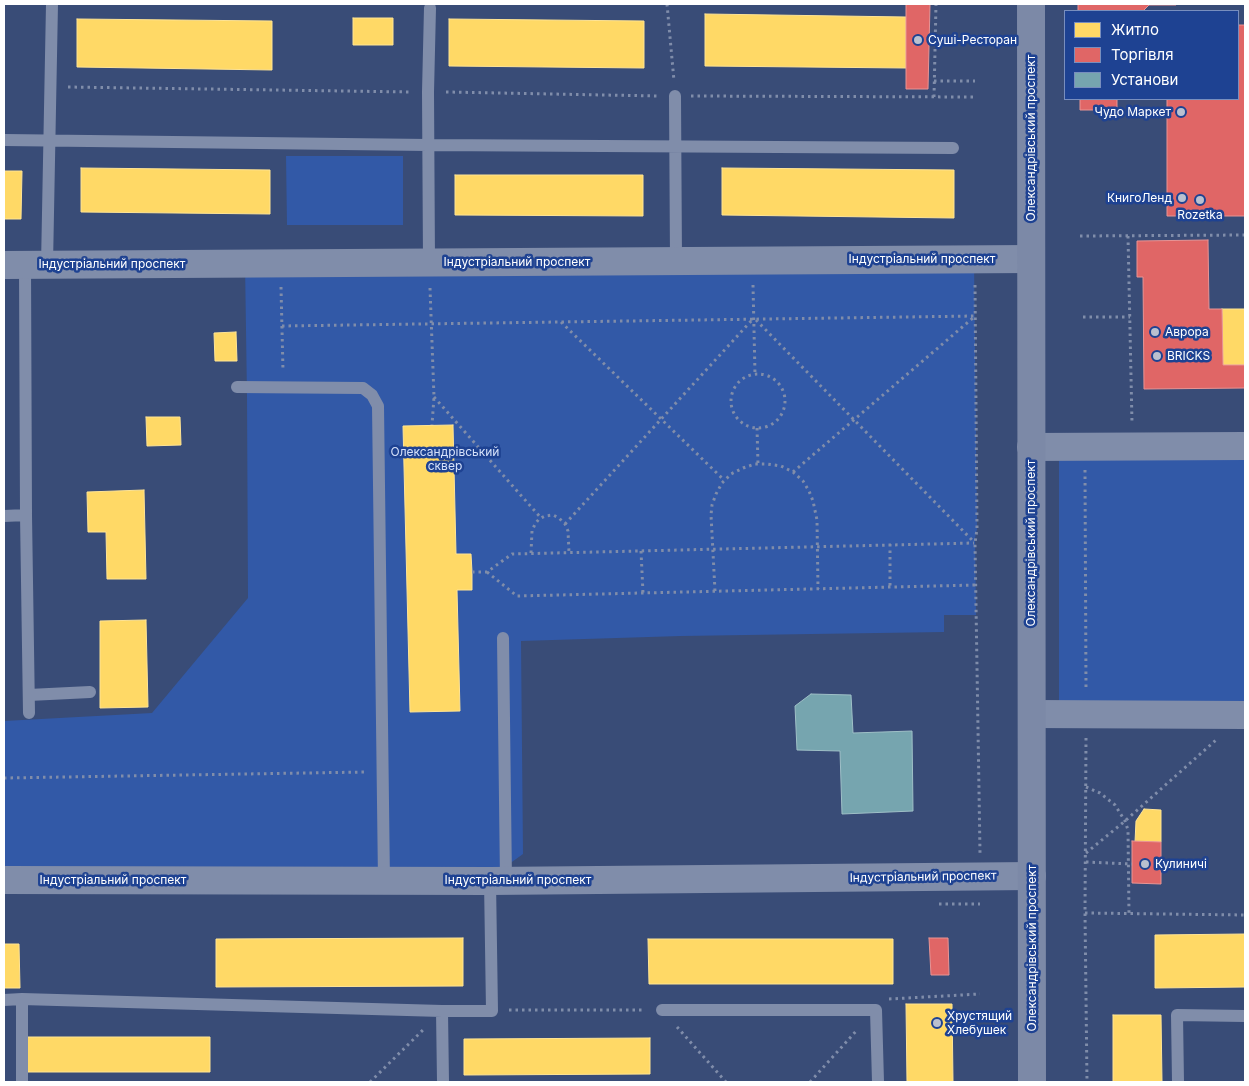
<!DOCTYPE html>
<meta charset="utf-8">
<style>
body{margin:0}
#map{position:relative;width:1249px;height:1086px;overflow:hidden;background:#394c77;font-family:Inter,sans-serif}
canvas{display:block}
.frame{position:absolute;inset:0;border:5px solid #fff;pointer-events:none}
.legend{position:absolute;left:1064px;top:10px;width:175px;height:90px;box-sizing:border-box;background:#1e4292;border:1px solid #788ebe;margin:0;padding:6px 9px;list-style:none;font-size:15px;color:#fff}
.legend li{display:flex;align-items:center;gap:10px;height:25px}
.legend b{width:25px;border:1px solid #788ebe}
</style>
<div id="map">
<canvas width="1249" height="1086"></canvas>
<div class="frame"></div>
<ul class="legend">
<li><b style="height:14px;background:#ffd966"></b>Житло</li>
<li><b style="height:14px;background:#e06666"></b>Торгівля</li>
<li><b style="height:14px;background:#76a5af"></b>Установи</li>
</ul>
</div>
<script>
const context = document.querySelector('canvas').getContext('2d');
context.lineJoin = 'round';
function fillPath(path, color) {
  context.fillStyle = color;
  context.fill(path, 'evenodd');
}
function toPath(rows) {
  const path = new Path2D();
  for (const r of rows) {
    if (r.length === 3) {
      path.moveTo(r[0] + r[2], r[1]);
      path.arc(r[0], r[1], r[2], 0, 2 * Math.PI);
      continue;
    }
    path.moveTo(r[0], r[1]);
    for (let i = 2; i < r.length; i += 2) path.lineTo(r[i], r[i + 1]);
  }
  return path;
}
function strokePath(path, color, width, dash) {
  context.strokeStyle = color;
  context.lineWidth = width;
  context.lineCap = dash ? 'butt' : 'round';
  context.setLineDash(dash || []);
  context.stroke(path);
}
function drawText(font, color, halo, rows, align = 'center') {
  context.font = font + ' Inter,sans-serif';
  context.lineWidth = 5;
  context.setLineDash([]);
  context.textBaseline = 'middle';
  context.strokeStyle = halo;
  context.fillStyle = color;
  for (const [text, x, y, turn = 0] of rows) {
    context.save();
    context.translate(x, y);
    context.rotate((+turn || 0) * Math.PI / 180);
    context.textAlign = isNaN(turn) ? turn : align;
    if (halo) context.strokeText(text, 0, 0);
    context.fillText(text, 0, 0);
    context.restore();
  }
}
const green = toPath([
 [286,156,403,156,403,225,287,225],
 [974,259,977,529,975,538,976,615,944,615,944,632,681,636,521,641,523,854,498,872,4,875,4,721,152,713,248,598,247,397,245,263],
 [1059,447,1245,448,1245,715,1059,715]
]);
const homes = toPath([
 [705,14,906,17,906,68,705,66,705,14],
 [353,18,393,18,393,45,353,45,353,18],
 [77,19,272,21,272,70,77,67,77,19],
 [449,19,644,21,644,68,449,66,449,19],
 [81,168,270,170,270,214,81,212,81,168],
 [722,168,954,170,954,218,722,215,722,168],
 [4,171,22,171,21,219,4,219,4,171],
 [455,175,643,175,643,216,455,215,455,175],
 [1222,309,1245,309,1245,365,1223,365,1222,309],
 [236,332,237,361,215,361,214,333,236,332],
 [146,417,180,417,181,445,147,446,146,417],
 [453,425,456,554,471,554,472,572,472,590,457,590,460,711,410,712,403,426,453,425],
 [144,490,146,579,107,579,106,532,88,532,87,492,144,490],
 [146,620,148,707,100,708,100,621,146,620],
 [1144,809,1161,810,1161,842,1135,842,1136,821,1144,809],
 [1245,934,1245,987,1155,988,1155,935,1245,934],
 [463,938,463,986,216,987,216,939,463,938],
 [648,939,893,939,893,984,649,984,648,939],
 [4,944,19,944,20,988,4,988,4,944],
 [906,1004,952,1004,953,1082,907,1082,906,1004],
 [1113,1015,1161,1015,1162,1082,1113,1082,1113,1015],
 [25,1037,210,1037,210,1072,25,1072,25,1037],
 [650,1038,650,1074,464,1075,464,1039,650,1038]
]);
const shops = toPath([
 [906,4,930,4,928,89,906,89,906,4],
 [1078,4,1176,4,1176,5,1149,5,1143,11,1078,11,1078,4],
 [1238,25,1245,25,1245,216,1167,216,1167,99,1238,99,1238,25],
 [1080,99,1117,99,1117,110,1080,110,1080,99],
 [1208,240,1209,309,1222,309,1223,365,1245,365,1245,388,1144,389,1143,277,1137,277,1137,241,1208,240],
 [1132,841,1161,842,1161,884,1132,883,1132,841],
 [929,938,948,938,949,975,931,975,929,938]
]);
const public = toPath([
 [811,694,851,695,853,733,912,731,913,811,842,814,840,751,797,750,795,706,811,694]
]);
const path = toPath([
 [667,4,674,81],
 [934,81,975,81],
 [68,87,412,92],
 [446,92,657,96],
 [691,96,975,97],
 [934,97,936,4],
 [1080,236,1245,235],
 [1128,236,1132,423],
 [753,285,755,374],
 [975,285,977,529,975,543,980,853],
 [281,287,283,371],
 [430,288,434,397,432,425],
 [1083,317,1130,317],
 [756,320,974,542],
 [561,322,724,480],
 [282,326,975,316],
 [758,401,27],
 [434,397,541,518],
 [757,428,758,464],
 [1085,470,1086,689],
 [793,472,974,317],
 [565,524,752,320],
 [890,544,890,587],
 [641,551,643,593],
 [531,553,532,531,535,524,539,519,545,516,553,515,559,518,565,524,568,531,569,552],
 [472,572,487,572,512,554,974,543],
 [487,572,517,596,976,585],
 [715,591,711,515,712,505,716,494,722,483,731,474,743,468,755,464,767,464,781,466,793,472,803,481,809,491,813,501,817,520,818,589],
 [1086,738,1085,913,1087,1082],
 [4,778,365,772],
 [1086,787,1100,793,1115,805,1125,821,1128,830,1129,914],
 [1086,853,1125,821,1216,740],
 [1086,862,1132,864],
 [939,904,980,904],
 [1085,913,1245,915],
 [889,999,980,994],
 [509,1010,645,1010],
 [677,1027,726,1082],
 [370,1082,424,1029],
 [810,1082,858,1029]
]);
const service = toPath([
 [675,96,676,261],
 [4,140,428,145,953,148],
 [429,262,428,92,430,8],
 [47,265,52,4],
 [237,387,363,388,372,395,378,406,384,881],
 [26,515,29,713],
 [4,516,26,515,25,265],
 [503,638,506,881],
 [29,695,90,692],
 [4,1000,22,999],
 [662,1010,876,1010,878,1082],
 [22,1082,22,999,442,1011],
 [443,1082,442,1011,492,1011,490,881],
 [1178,1082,1177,1015,1245,1016]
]);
const tertiary = toPath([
 [4,265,1031,259],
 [1031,447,1245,446],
 [1032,714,1245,715],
 [4,880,490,881,1032,876]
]);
const secondary = toPath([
 [1031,4,1032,1082]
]);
const markers = [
 [918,40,5,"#bac0cf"],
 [1181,112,5,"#bac0cf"],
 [1182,198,5,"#bac0cf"],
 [1200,200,5,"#bac0cf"],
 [1155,332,5,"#bac0cf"],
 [1157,356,5,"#bac0cf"],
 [1145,864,5,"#bac0cf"],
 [937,1023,5,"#bac0cf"]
];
const poiNames = [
 ["Суші-Ресторан",928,40],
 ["Чудо Маркет",1171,112,"right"],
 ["КнигоЛенд",1172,198,"right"],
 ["Rozetka",1200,215,"center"],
 ["Аврора",1165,332],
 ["BRICKS",1167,356],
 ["Кулиничі",1155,864],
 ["Хрустящий",947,1016],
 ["Хлебушек",947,1030]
];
const streetNames = [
 ["Олександрівський проспект",1031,138,-90],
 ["Індустріальний проспект",922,259],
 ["Індустріальний проспект",517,262],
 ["Індустріальний проспект",112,264],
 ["Олександрівський проспект",1031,543,-90],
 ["Індустріальний проспект",923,877,-1],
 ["Індустріальний проспект",113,880],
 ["Індустріальний проспект",518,880],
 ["Олександрівський проспект",1032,948,-90]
];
const parkNames = [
 ["Олександрівський",445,452],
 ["сквер",445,466]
];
fillPath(green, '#3259a7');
fillPath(homes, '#ffd966');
strokePath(homes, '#ffe494', 1);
fillPath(shops, '#e06666');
strokePath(shops, '#e99494', 1);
fillPath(public, '#76a5af');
strokePath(public, '#9fc0c7', 1);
strokePath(path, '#808daa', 3, [2.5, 4]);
strokePath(service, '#808daa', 12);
strokePath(tertiary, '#808daa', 28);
strokePath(secondary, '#7c89a7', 28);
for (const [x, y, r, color] of markers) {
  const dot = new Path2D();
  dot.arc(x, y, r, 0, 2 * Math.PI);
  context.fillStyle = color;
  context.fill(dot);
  strokePath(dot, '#1e4292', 2);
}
drawText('12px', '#fff', '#1e4292', poiNames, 'left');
drawText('12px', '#fff', '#1e4292', streetNames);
drawText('12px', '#d5e1fa', '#1e4292', parkNames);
</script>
